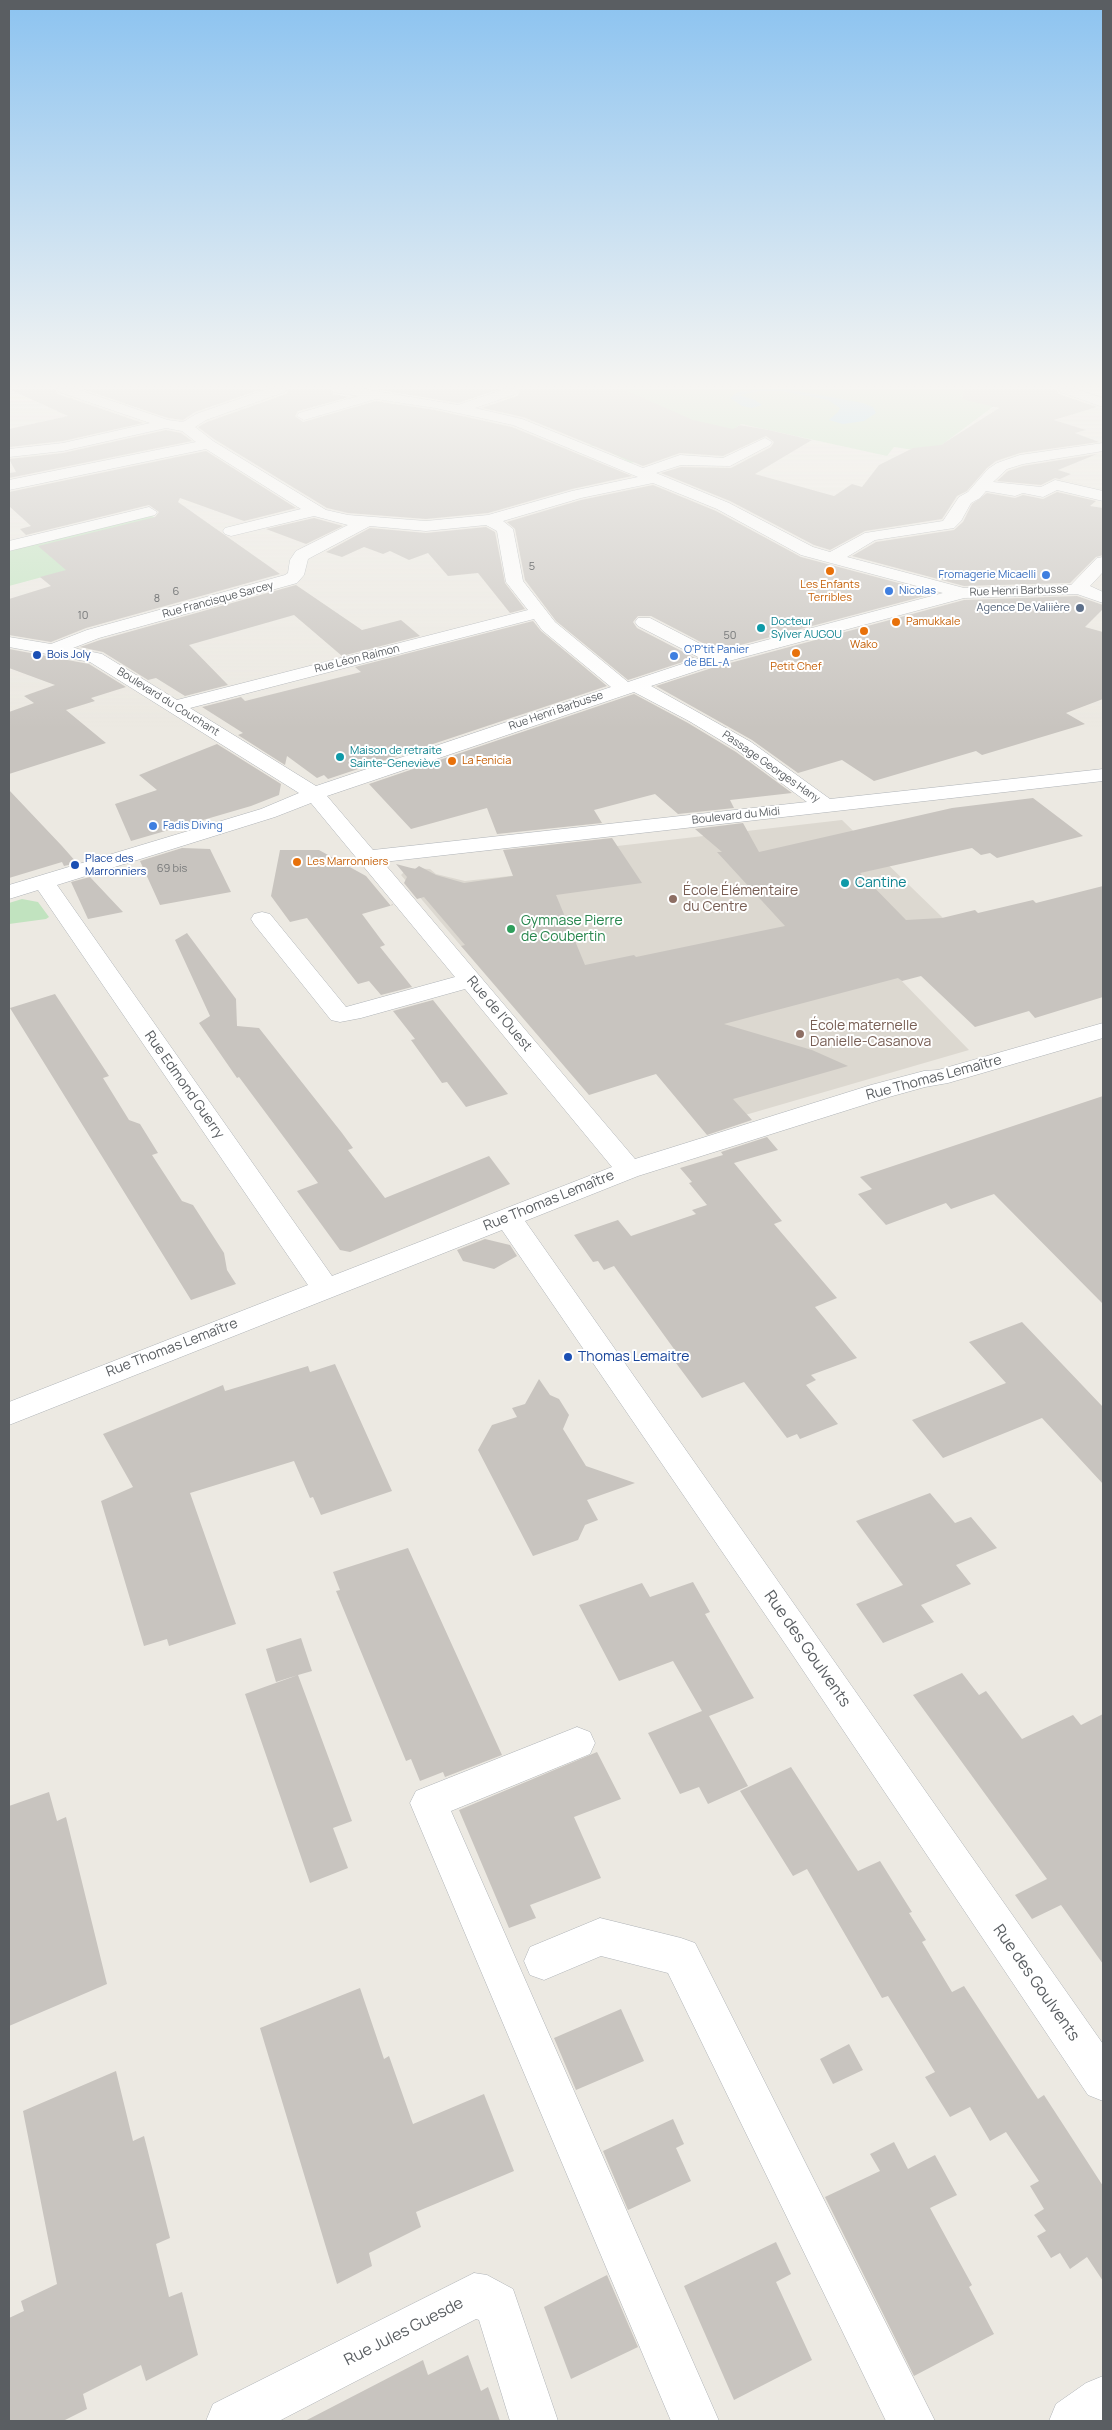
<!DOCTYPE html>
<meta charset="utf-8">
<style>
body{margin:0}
#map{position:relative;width:1112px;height:2430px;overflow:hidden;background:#ece9e2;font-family:Manrope,sans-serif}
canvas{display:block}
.frame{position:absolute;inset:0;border:10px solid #5a5e62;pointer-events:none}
</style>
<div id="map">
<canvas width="1112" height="2430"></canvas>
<div class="frame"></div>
</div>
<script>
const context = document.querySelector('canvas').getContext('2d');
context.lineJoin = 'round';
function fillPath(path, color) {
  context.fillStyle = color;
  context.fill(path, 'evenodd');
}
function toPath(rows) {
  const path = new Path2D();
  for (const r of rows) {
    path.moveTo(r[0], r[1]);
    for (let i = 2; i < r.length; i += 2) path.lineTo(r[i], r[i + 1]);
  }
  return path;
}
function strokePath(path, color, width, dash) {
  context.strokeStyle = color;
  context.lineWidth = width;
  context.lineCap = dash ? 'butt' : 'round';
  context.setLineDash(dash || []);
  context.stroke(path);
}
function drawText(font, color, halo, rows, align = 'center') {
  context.font = font + ' Manrope,sans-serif';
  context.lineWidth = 4;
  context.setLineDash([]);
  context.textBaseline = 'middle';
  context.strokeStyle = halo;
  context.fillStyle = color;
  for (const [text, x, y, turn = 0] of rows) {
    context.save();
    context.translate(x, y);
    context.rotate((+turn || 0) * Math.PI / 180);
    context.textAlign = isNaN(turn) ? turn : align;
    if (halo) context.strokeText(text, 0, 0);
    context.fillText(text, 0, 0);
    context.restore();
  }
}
const education = toPath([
 [842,820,943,918,860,938,969,1050,721,1122,675,1067,461,946,401,875,408,868,430,869,436,874,465,881,528,874,522,857]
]);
const green = toPath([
 [608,389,979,389,984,390,968,390,961,396,998,403,939,447,920,451,894,447,887,456,741,424,730,432,631,463,602,448,589,445,673,419],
 [150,514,166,527,113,558,9,586,9,547],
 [22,899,38,902,49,917,46,919,9,924,9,903]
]);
const water = toPath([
 [762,389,787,389,863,403,873,407,876,413,864,421,843,424,829,420,838,412,840,408,828,400,782,391,759,391,740,395,755,400,762,405,752,408,742,406,730,398,738,392]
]);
const building = toPath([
 [9,389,55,389,58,394,143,423,63,441,9,447,9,429,68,416],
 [82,389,262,389,195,412,183,420,168,418],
 [289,389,329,389,333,394,349,397,298,411,295,416,303,422,376,401,435,410,512,427,632,476,572,489,488,513,426,519,348,513,327,508,214,439,198,427,207,422,286,394],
 [374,389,499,389,458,403],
 [518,389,623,389,693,420,733,429,740,425,769,430,812,440,755,474,834,496,852,484,862,487,879,465,913,448,941,445,999,408,962,399,963,389,1056,389,1059,394,1097,407,1054,420,1086,430,1075,433,1099,442,1020,453,996,461,987,468,967,491,957,496,942,519,865,531,830,550,814,545,730,501,661,473,681,467,731,468,771,447,774,442,766,436,723,456,680,453,643,466,523,417,482,408,517,396,520,392],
 [166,430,181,433,192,441,9,478,9,473,16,472,9,459,63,453],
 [206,451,296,508,244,521,180,498,178,502,280,574,86,628,51,642,9,635,9,599,51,586,40,577,66,570,38,546,155,517,159,512,149,505,26,535,20,529,31,526,9,506,9,492],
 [1097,454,1058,470,1071,474,1060,479,1094,487,1055,478,1041,485,997,481,1008,471,1023,466],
 [653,485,716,511,801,557,936,593,718,651,651,616,638,616,633,622,637,628,695,658,628,680,556,621,525,580,515,529,507,522,581,500],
 [1057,492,1096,501,1090,506,1103,508,1103,555,1096,557,1070,583,964,586,852,556,876,542,954,530,963,522,972,504,987,493,1015,498,1023,495,1043,499],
 [314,518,343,526,306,544,266,529],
 [486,527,495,532,505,583,525,609,510,613,478,573,448,576,428,553,409,560,390,551,383,554,364,547,342,557,326,552,370,528,426,533],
 [296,585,362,630,401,620,420,636,342,656,294,615,189,645,228,685,185,696,156,678,148,680,103,652,80,647,100,640],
 [1077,596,1103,605,1103,609,1085,627,1103,632,1103,699,1066,713,1085,724,982,755,976,751,874,781,842,760,798,773,752,740,656,686,715,667,964,600],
 [533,621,541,631,607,686,328,779,324,775,317,778,287,756,285,765,238,735,243,733,202,707,241,697,245,701,361,672,355,667],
 [9,649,89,664,126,687,91,698,95,701,66,710,106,743,9,774,9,712,34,703,24,696,55,685,9,668],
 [634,694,688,723,736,752,792,793,730,800,734,808,678,814,655,794,594,810,602,823,497,834,487,808,411,829,369,784],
 [217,744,281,784,279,795,251,806,131,841,115,804,157,790,139,775],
 [9,790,62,846,77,863,64,866,62,862,9,878],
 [1033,798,1083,836,997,858,990,853,981,855,972,848,860,873,906,920,942,918,975,910,978,913,1033,900,1036,903,1103,886,1103,997,1035,1018,1029,1011,975,1027,921,976,902,981,898,978,724,1024,812,1050,848,1066,733,1099,752,1120,707,1135,656,1074,589,1095,461,946,465,945,424,897,417,899,404,883,407,877,396,864,415,869,419,866,436,875,464,883,513,876,503,850,612,838,642,883,556,895,585,965,634,955,636,957,785,926,717,852,722,852,695,829,743,823,759,852,952,808],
 [182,848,210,849,231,892,160,905,140,861],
 [280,850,319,850,366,876,391,906,392,904,393,905,362,914,385,945,380,947,412,987,381,995,369,981,358,984,307,918,290,922,271,896],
 [90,877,123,912,88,919,71,882],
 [187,933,236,999,237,1026,259,1028,342,1133,353,1148,348,1150,385,1198,489,1156,510,1184,350,1252,340,1250,297,1191,318,1183,239,1077,237,1078,199,1023,210,1016,175,940],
 [55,994,109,1076,103,1078,129,1120,140,1124,158,1153,152,1155,182,1201,193,1205,224,1253,227,1270,236,1284,191,1300,10,1008],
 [433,1000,508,1094,466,1107,447,1082,442,1083,411,1040,415,1039,393,1011],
 [1103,1096,1103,1304,994,1194,951,1209,946,1203,886,1225,858,1194,872,1189,860,1177],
 [767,1137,778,1150,734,1163,782,1221,774,1224,837,1298,815,1307,857,1358,811,1375,816,1380,806,1385,838,1424,800,1439,797,1434,787,1438,744,1382,702,1398,676,1363,682,1360,614,1266,604,1270,598,1261,593,1262,574,1235,618,1220,631,1236,696,1214,692,1210,707,1205,689,1183,692,1182,680,1168,723,1155,721,1152],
 [485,1239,510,1245,517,1256,494,1269,463,1261,457,1250],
 [1022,1322,1103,1407,1103,1484,1042,1418,943,1458,912,1420,1006,1383,969,1342],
 [335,1364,392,1491,321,1515,313,1497,310,1498,294,1461,190,1493,236,1624,169,1646,167,1639,144,1646,101,1501,133,1487,103,1434,223,1385,225,1391,308,1366,310,1372],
 [539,1379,550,1395,559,1399,569,1415,563,1429,586,1466,635,1483,587,1500,598,1520,585,1525,578,1540,533,1556,478,1450,492,1425,517,1417,512,1408,525,1404],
 [930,1493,955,1523,971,1517,997,1548,956,1565,971,1584,921,1605,934,1622,883,1643,856,1604,903,1585,856,1521],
 [408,1548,502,1755,445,1777,443,1772,420,1781,411,1759,406,1761,336,1591,340,1590,333,1572],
 [693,1582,710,1612,705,1614,754,1698,709,1716,748,1786,708,1804,699,1787,680,1794,648,1733,702,1711,673,1661,619,1681,579,1605,642,1583,650,1597],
 [301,1638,312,1671,298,1675,352,1821,333,1828,348,1868,310,1883,245,1694,298,1675,276,1682,266,1649],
 [962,1673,979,1695,986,1691,1022,1739,1073,1715,1081,1725,1103,1714,1103,1964,1061,1905,1032,1919,1015,1895,1047,1879,913,1695],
 [597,1752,621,1799,574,1817,601,1878,530,1905,536,1918,509,1928,459,1810],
 [791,1767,858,1871,880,1861,912,1912,909,1913,926,1940,922,1942,952,1992,964,1986,1038,2099,1044,2095,1103,2186,1103,2281,1087,2257,1070,2269,1060,2253,1051,2258,1037,2236,1046,2231,1034,2215,1044,2209,1030,2186,1039,2181,1006,2132,990,2141,970,2107,950,2117,925,2077,935,2072,888,1996,882,1998,807,1869,793,1876,740,1791],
 [49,1792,57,1821,66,1817,107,1984,9,2026,9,1806],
 [360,1988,384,2059,389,2056,413,2124,484,2094,514,2171,416,2212,421,2227,369,2253,372,2266,337,2284,260,2028],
 [621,2009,644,2061,576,2090,554,2038],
 [849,2044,863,2070,833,2084,820,2059],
 [116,2071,133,2141,144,2136,170,2238,156,2244,169,2297,182,2292,198,2355,146,2381,141,2365,83,2394,87,2409,63,2421,9,2421,9,2318,24,2311,21,2301,57,2284,23,2111],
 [673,2119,684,2144,676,2148,691,2181,628,2210,603,2151],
 [894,2142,908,2169,935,2155,957,2195,930,2208,972,2285,969,2287,994,2334,914,2376,825,2197,880,2171,870,2154],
 [776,2242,791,2274,776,2282,812,2360,734,2400,684,2286],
 [607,2275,638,2347,571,2379,544,2307],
 [468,2355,481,2391,488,2387,500,2421,305,2421,423,2360,428,2375]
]);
const minor = toPath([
 [57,389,77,389,168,420,183,422,196,414,267,389,287,389,285,392,206,420,195,427,213,441,326,510,348,515,426,521,488,515,572,491,638,477,513,425,435,408,376,399,304,420,297,416,299,413,358,396,333,392,331,389,364,389,458,405,504,389,516,389,518,391,516,394,475,408,522,419,643,468,680,455,723,458,765,438,772,442,770,445,730,466,681,465,656,473,729,503,813,547,830,552,865,533,943,521,959,497,968,492,988,469,997,463,1020,455,1103,443,1103,451,1023,464,1007,469,993,482,1041,487,1055,480,1103,491,1103,501,1057,490,1043,497,1023,493,1015,496,986,491,980,498,971,503,961,521,954,528,875,540,847,557,964,588,1071,585,1097,558,1103,557,1103,572,1090,586,1103,592,1103,603,1077,594,964,598,714,665,651,686,751,742,830,799,1103,769,1103,781,383,862,635,1159,871,1085,924,1071,938,1070,1103,1023,1103,1038,948,1083,925,1087,889,1097,638,1176,525,1221,1103,2044,1103,2101,1088,2095,786,1645,502,1230,9,1425,9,1402,308,1285,38,890,9,899,9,885,261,809,299,793,90,662,9,647,9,637,51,644,87,630,285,575,288,573,290,560,296,551,348,525,314,516,231,536,225,534,223,531,225,528,301,509,206,449,9,490,9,480,196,442,182,431,166,428,63,451,9,457,9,449,63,443,150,423,59,392,57,389],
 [653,483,717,509,801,555,943,593,718,653,650,618,638,618,635,622,638,626,700,658,628,682,555,622,523,581,513,529,503,521,581,498,653,483],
 [486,525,497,531,506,582,528,610,177,700,102,654,73,648,99,638,297,583,304,575,308,559,370,526,426,531,486,525],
 [534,619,542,630,611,687,316,786,190,708,534,619],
 [634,692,689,721,737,750,807,802,373,850,327,796,634,692],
 [311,803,455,977,346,1007,270,914,262,912,254,914,251,919,254,924,331,1020,340,1022,361,1018,465,989,612,1167,332,1276,57,885,275,817,311,803],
 [1058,389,1077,389,1103,398,1103,407,1060,392,1058,389],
 [149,507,157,512,155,515,9,551,9,541,149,507],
 [577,1727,590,1732,595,1743,590,1754,451,1811,719,2421,671,2421,410,1803,416,1791,577,1727],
 [600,1918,681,1938,695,1943,935,2421,886,2421,668,1973,601,1956,544,1980,530,1975,524,1961,530,1947,600,1918],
 [474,2273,487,2275,513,2289,558,2421,510,2421,479,2320,476,2319,279,2421,206,2421,213,2404,474,2273],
 [1103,2376,1103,2421,1049,2421,1056,2404,1086,2383,1103,2376]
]);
const markers = [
 [830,571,5,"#e8710a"],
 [1046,575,5,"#3f7fe0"],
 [889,591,5,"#3f7fe0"],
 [1080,608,5,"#5c6f8a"],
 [896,622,5,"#e8710a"],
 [761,628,5,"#0f9aa8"],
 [864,631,5,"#e8710a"],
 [796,653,5,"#e8710a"],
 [37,655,5,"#1a4fb4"],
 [674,656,5,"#3f7fe0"],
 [340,757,5,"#0f9aa8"],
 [452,761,5,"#e8710a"],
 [153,826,5,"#3f7fe0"],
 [297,862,5,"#e8710a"],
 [75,865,5,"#1a4fb4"],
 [845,883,5,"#0f9aa8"],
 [673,899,5,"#8d6e63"],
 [511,929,5,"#2e9e5b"],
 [800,1034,5,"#8d6e63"],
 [568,1357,5,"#1a4fb4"]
];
const numberNames = [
 ["5",532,567],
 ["6",176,592],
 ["8",157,599],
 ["10",83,616],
 ["50",730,636],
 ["69 bis",172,869]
];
const farShopnames = [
 ["Fromagerie Micaelli",1036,575,"right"],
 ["Nicolas",899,591],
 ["O'P'tit Panier",684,650],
 ["de BEL-A",684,663],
 ["Fadis Diving",163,826]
];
const farFoodnames = [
 ["Les Enfants",830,585],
 ["Terribles",830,598],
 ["Pamukkale",906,622,"left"],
 ["Wako",864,645],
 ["Petit Chef",796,667],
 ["La Fenicia",462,761,"left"],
 ["Les Marronniers",307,862,"left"]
];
const farStreetnames = [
 ["Rue Henri Barbusse",1019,591,-2],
 ["Rue Francisque Sarcey",218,600,-15],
 ["Rue Léon Raimon",357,659,-14],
 ["Boulevard du Couchant",168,702,32],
 ["Rue Henri Barbusse",556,711,-19],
 ["Passage Georges Hany",771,767,35],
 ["Boulevard du Midi",736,816,-6]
];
const farServicenames = [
 ["Agence De Valiière",1070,608]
];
const farCulturenames = [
 ["Docteur",771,622],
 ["Sylver AUGOU",771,635],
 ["Maison de retraite",350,751],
 ["Sainte-Geneviève",350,764]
];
const farTransitnames = [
 ["Bois Joly",47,655],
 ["Place des",85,859],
 ["Marronniers",85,872]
];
const cultureNames = [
 ["Cantine",855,883]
];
const educationNames = [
 ["École Élémentaire",683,891],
 ["du Centre",683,907],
 ["École maternelle",810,1026],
 ["Danielle-Casanova",810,1042]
];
const leisureNames = [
 ["Gymnase Pierre",521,921],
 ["de Coubertin",521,937]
];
const streetNames = [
 ["Rue de l'Ouest",499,1014,50],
 ["Rue Thomas Lemaître",934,1078,-15],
 ["Rue Edmond Guerry",184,1085,55],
 ["Rue Thomas Lemaître",549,1201,-22],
 ["Rue Thomas Lemaître",172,1348,-21]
];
const transitNames = [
 ["Thomas Lemaitre",578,1357]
];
const nearStreetnames = [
 ["Rue des Goulvents",807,1649,55],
 ["Rue des Goulvents",1036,1983,55],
 ["Rue Jules Guesde",404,2332,-27]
];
fillPath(education, '#dcd8d0');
fillPath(green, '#c1e3bf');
fillPath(water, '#a3dafb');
fillPath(building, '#c8c4bf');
strokePath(minor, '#afb3b7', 1);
fillPath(minor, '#fff');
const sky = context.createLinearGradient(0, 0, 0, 729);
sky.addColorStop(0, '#8cc3f0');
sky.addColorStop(0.53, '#f6f5f2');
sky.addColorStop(1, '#f6f5f200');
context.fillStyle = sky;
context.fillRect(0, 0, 1112, 729);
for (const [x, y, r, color] of markers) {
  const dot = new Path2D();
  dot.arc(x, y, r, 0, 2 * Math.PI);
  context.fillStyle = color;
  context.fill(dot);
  strokePath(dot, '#fff', 2);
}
drawText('11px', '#767879', null, numberNames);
drawText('11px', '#366cbe', '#fff', farShopnames, 'left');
drawText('11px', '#c56008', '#fff', farFoodnames);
drawText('11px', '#5a5e62', '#fff', farStreetnames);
drawText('11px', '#4e5e75', '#fff', farServicenames, 'right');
drawText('11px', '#0d838f', '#fff', farCulturenames, 'left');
drawText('11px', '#164399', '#fff', farTransitnames, 'left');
drawText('14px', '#0d838f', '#fff', cultureNames, 'left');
drawText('14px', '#785e54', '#fff', educationNames, 'left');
drawText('14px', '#27864d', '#fff', leisureNames, 'left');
drawText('14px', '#5a5e62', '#fff', streetNames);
drawText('14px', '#164399', '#fff', transitNames, 'left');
drawText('16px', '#5a5e62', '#fff', nearStreetnames);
</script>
